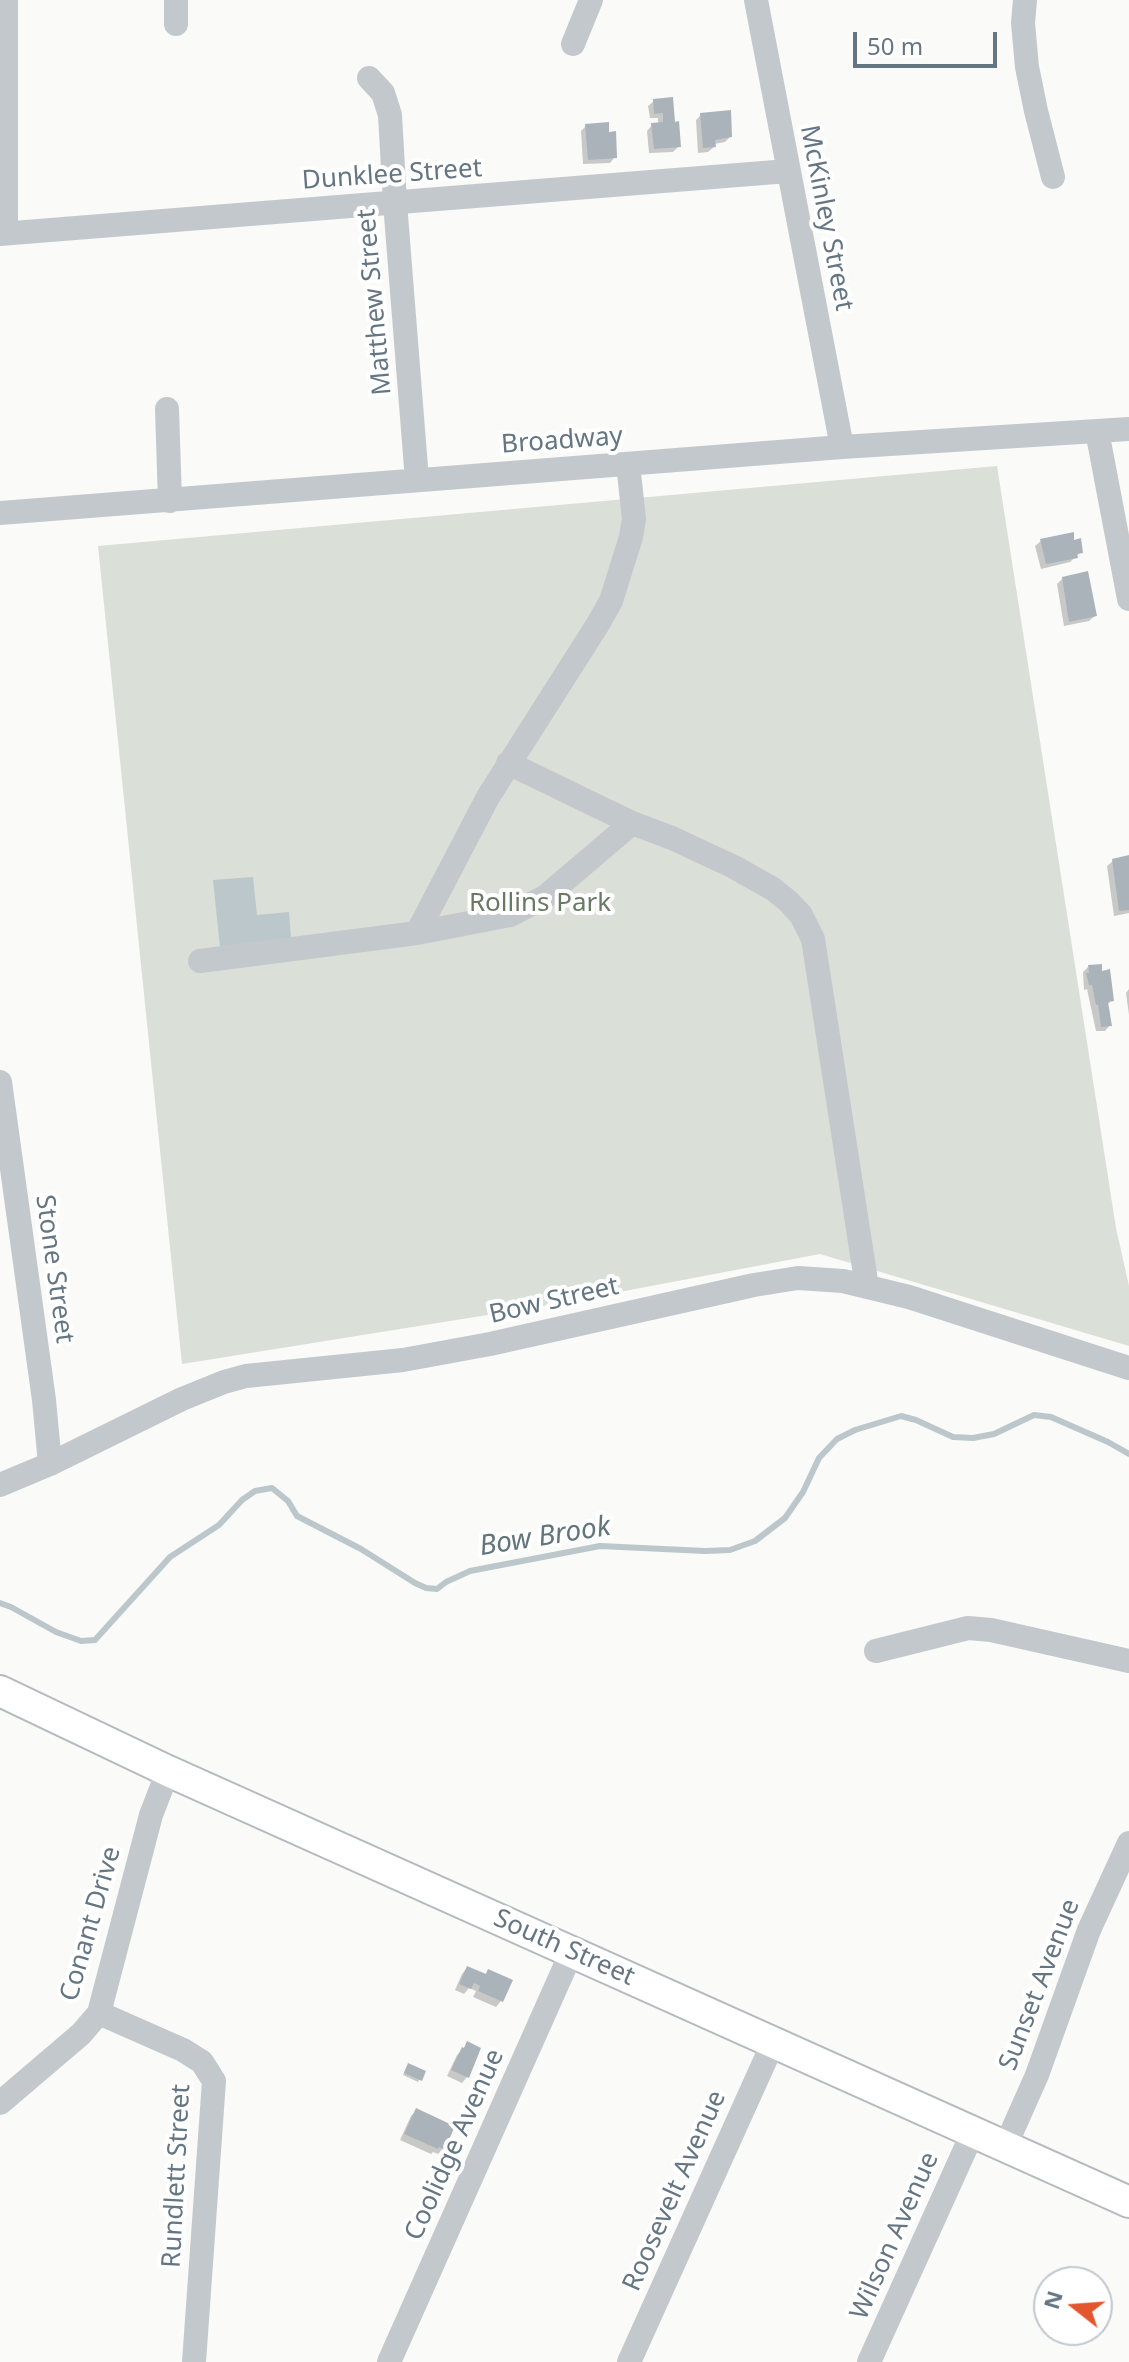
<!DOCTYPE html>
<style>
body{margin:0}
#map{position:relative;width:1129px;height:2362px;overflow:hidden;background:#fafaf8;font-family:"Noto Sans",sans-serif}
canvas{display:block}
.north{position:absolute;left:1033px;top:2266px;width:80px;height:80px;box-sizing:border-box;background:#fff;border:2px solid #c1c8cd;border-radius:50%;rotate:287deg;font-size:22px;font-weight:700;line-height:32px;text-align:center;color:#657683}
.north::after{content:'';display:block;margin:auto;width:28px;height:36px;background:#e4572e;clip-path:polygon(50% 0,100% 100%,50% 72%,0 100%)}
.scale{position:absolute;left:853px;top:32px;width:144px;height:36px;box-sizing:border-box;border:4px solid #657683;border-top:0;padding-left:10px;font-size:24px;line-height:28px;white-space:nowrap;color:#657683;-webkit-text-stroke:6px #fff;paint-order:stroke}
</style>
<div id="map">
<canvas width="1129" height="2362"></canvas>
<div class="north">N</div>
<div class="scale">50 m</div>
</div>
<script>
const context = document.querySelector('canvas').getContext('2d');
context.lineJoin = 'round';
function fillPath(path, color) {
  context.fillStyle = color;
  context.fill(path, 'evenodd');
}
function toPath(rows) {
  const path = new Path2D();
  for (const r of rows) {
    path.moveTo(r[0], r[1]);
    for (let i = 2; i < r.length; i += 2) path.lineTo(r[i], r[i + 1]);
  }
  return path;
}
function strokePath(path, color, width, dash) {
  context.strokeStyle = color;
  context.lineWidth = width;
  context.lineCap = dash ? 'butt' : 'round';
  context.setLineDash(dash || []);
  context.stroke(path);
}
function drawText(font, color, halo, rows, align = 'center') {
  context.font = font + ' "Noto Sans",sans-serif';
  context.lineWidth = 8;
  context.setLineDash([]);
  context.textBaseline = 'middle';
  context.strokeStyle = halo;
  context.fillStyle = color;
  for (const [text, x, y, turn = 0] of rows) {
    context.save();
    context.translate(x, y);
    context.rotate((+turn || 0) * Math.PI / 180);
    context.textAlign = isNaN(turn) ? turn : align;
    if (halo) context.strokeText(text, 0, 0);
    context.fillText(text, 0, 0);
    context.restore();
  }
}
const green = toPath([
 [997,466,1116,1228,1129,1286,1129,1346,820,1254,556,1304,182,1364,98,546]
]);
const water = toPath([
 [253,877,257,915,289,912,291,939,220,947,213,880]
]);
const shadow = toPath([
 [671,99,679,146,673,152,649,153,647,131,652,125,658,124,658,118,650,118,648,106,654,101],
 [701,115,730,137,725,142,714,144,714,147,708,152,698,153,696,120],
 [586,126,615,157,610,163,583,164,581,131],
 [1041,541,1072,543,1081,552,1070,562,1041,569,1035,546],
 [1063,578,1095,616,1089,621,1064,626,1057,584],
 [1129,857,1129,913,1114,916,1107,866,1113,861],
 [1088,967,1112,1000,1107,1005,1110,1025,1105,1031,1096,1031,1087,989,1084,990,1083,972],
 [1129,989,1129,1015,1126,993],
 [467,1968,484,1976,488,1971,501,2001,496,2007,473,1997,476,1991,469,1988,464,1994,455,1990,462,1974],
 [468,2044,479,2049,467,2077,462,2083,447,2076,457,2055],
 [406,2068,420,2079,418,2082,403,2075],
 [416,2111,443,2149,438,2154,433,2152,431,2154,400,2140,411,2116]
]);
const stream = toPath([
 [0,1603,11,1607,56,1632,81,1641,95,1640,170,1557,219,1525,242,1500,255,1491,272,1488,288,1501,297,1516,361,1549,415,1583,426,1588,437,1589,446,1582,470,1571,600,1546,705,1551,730,1550,755,1541,785,1518,803,1492,819,1458,837,1439,855,1430,901,1416,916,1420,953,1437,973,1438,994,1434,1034,1415,1051,1417,1108,1442,1129,1454]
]);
const building = toPath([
 [673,97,675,122,679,121,681,147,654,149,651,123,663,122,663,113,654,114,653,99],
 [731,110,732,137,715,140,716,147,703,148,700,113],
 [609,122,609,132,616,131,617,158,588,160,585,124],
 [1074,532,1074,540,1081,538,1083,553,1077,554,1078,558,1046,564,1040,539],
 [1088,571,1097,616,1069,622,1062,577],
 [1129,855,1129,910,1119,911,1112,859],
 [1102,964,1102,971,1110,969,1114,1001,1108,1002,1112,1026,1101,1027,1098,1004,1096,1005,1092,985,1089,985,1086,973,1089,973,1088,965],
 [467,1966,486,1974,488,1969,513,1980,503,2002,478,1991,480,1986,474,1983,471,1989,459,1984],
 [467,2041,481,2048,469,2078,451,2070,462,2047,464,2048],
 [408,2063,426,2071,422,2081,404,2073],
 [416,2108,450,2124,449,2125,454,2128,445,2150,439,2147,438,2149,404,2134]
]);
const minor = toPath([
 [756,0,842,447],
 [1025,0,1023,23,1027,67,1036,111,1053,177],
 [176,24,176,0],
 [573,44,591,0],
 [369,78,383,93,390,115,395,203,417,480],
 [6,233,6,0],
 [0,234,788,171],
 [167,409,170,501],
 [1097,431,1129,599],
 [0,513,842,447,1129,429],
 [508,763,632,823,672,838,734,867,773,889,788,901,801,915,813,939,867,1287],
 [417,933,510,915,545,897,632,823],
 [200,961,417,933,488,797,598,624,611,601,631,537,634,519,628,464],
 [0,1082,44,1400,50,1464],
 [0,1485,50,1464,182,1399,224,1382,246,1376,403,1360,490,1344,754,1285,798,1278,843,1281,909,1297,1129,1368],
 [876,1651,968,1628,991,1630,1129,1661],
 [99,2013,183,2050,202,2062,214,2081,194,2362],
 [0,2103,81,2034,99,2013,151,1815,168,1771],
 [1005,2147,1037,2075,1089,1930,1129,1843],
 [389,2362,572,1951],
 [629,2362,773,2043],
 [869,2362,973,2132]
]);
const major = toPath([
 [0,1691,168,1771,1129,2202]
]);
const streetNames = [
 ["Dunklee Street",392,175,-4],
 ["McKinley Street",826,218,79],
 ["Matthew Street",375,302,-95],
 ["Broadway",562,441,-4],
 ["Stone Street",54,1269,82],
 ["Bow Street",554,1301,-13],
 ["Conant Drive",91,1924,-74],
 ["South Street",564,1948,24],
 ["Sunset Avenue",1040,1985,-69],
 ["Coolidge Avenue",455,2145,-66],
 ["Rundlett Street",177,2176,-87],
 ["Roosevelt Avenue",675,2191,-66],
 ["Wilson Avenue",895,2236,-66]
];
const parkNames = [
 ["Rollins Park",540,904]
];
const waterNames = [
 ["Bow Brook",545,1537,-9]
];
fillPath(green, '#dadfd7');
fillPath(water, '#bbc7cb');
fillPath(shadow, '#0003');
strokePath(stream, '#bbc7cb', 6);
fillPath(building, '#aab3b9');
strokePath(major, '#b5babe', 34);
strokePath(minor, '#c3c8cc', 24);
strokePath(major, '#fff', 30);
drawText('26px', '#657683', '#fff', streetNames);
drawText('26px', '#687a64', '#fff', parkNames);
drawText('italic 28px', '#60757c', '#fff', waterNames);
</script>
